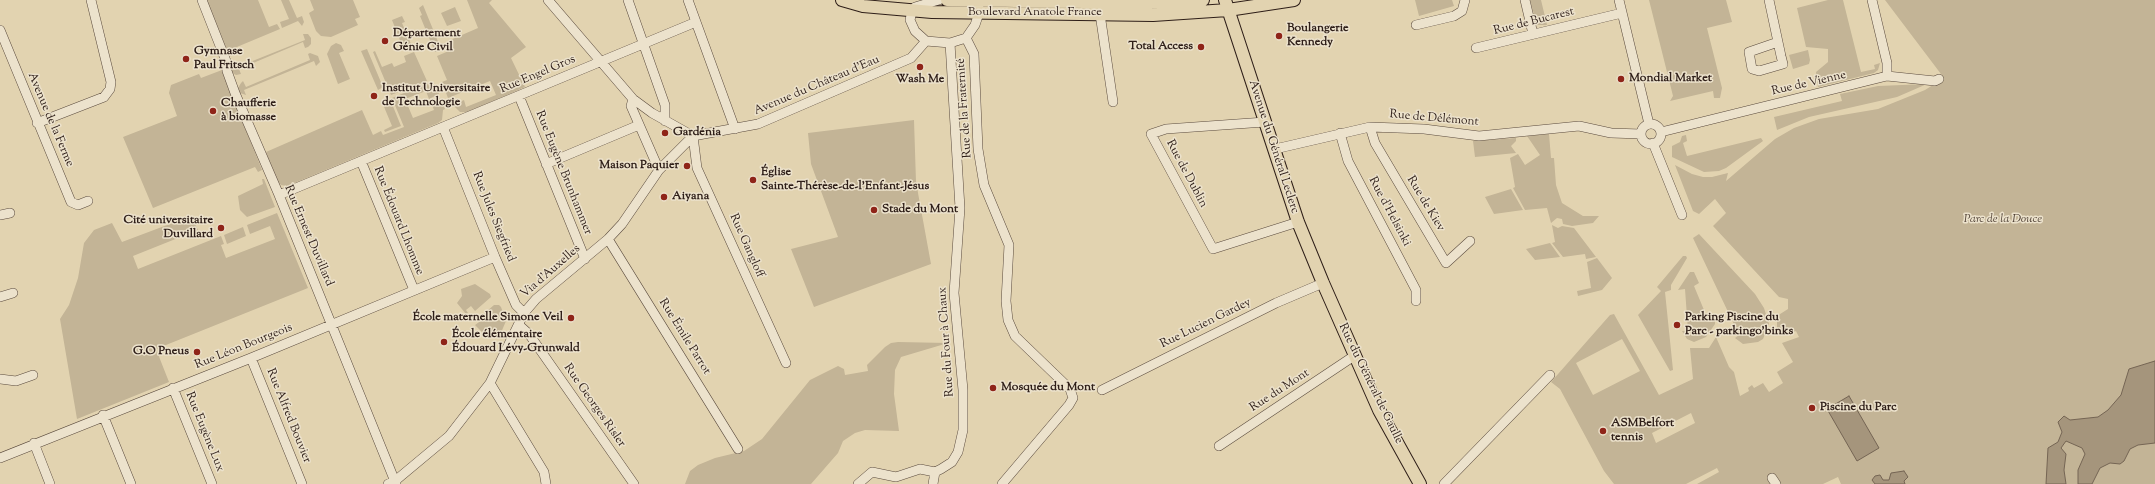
<!DOCTYPE html>
<meta charset="utf-8">
<style>
body{margin:0}
canvas{display:block;background:#e2d3b0}
</style>
<canvas width="2155" height="484"></canvas>
<script>
const context = document.querySelector('canvas').getContext('2d');
context.lineJoin = 'round';
function fillPath(path, color) {
  context.fillStyle = color;
  context.fill(path, 'evenodd');
}
function toPath(rows) {
  const path = new Path2D();
  for (const r of rows) {
    if (r.length === 3) {
      path.moveTo(r[0] + r[2], r[1]);
      path.arc(r[0], r[1], r[2], 0, 2 * Math.PI);
      continue;
    }
    path.moveTo(r[0], r[1]);
    for (let i = 2; i < r.length; i += 2) path.lineTo(r[i], r[i + 1]);
  }
  return path;
}
function strokePath(path, color, width, dash) {
  context.strokeStyle = color;
  context.lineWidth = width;
  context.lineCap = dash ? 'butt' : 'round';
  context.setLineDash(dash || []);
  context.stroke(path);
}
function drawText(font, color, halo, rows, align = 'center') {
  context.font = font + ' "Sorts Mill Goudy",serif';
  context.lineWidth = 3;
  context.setLineDash([]);
  context.textBaseline = 'middle';
  context.strokeStyle = halo;
  context.fillStyle = color;
  for (const [text, x, y, turn = 0] of rows) {
    context.save();
    context.translate(x, y);
    context.rotate((+turn || 0) * Math.PI / 180);
    context.textAlign = isNaN(turn) ? turn : align;
    if (halo) context.strokeText(text, 0, 0);
    context.fillText(text, 0, 0);
    context.restore();
  }
}
const green = toPath([
 [206,0,258,0,269,27,277,24,280,29,232,49,234,54,228,53],
 [281,0,289,0,297,18,302,16,304,22,302,26,298,21,282,28,280,22,289,19],
 [310,0,353,0,360,17,355,19,358,25,331,37,321,36,316,31,309,13,314,10],
 [467,0,492,0,489,3,526,47,511,58,525,87,468,112,460,112,453,105,464,100,466,107,496,95,490,81,448,98,442,82,447,80,437,56,451,50,448,41,478,28],
 [1415,0,1452,0,1454,6,1419,16],
 [1530,0,1541,0,1547,25,1537,25],
 [1649,0,1726,0,1732,22,1707,28,1722,88,1720,98,1714,98,1713,91,1670,101,1673,96],
 [1828,0,1843,0,1861,72,1875,69,1874,65,1880,63,1878,70,1874,73,1818,87,1816,72,1828,62,1828,49,1806,47,1797,8],
 [1885,0,2155,0,2155,484,1841,484,1838,477,1823,484,1781,484,1775,476,1771,484,1697,484,1719,472,1717,468,1686,484,1614,484,1604,471,1560,389,1551,382,1610,315,1614,314,1659,395,1693,379,1690,348,1709,348,1716,337,1729,367,1734,372,1740,396,1749,391,1748,388,1752,385,1754,388,1763,383,1769,392,1783,383,1777,372,1793,362,1782,343,1799,337,1796,331,1788,335,1784,334,1777,327,1777,316,1788,309,1788,299,1779,297,1713,226,1726,213,1715,199,1699,214,1693,211,1675,165,1692,174,1703,177,1712,177,1728,173,1726,181,1775,139,1794,128,1819,119,1878,109,1925,90,1944,78],
 [1622,339,1640,371,1593,395,1576,363],
 [1691,413,1695,423,1656,443,1652,433],
 [423,5,439,44,443,43,446,48,435,52,420,16,422,15,419,8],
 [455,7,461,21,447,26,441,13],
 [402,16,405,22,402,23,411,44,403,48,392,20],
 [303,34,308,34,311,38,311,44,308,47,305,48,303,42,239,69,241,74,236,75,231,72,232,63,235,68,305,40],
 [336,43,341,45,344,51,339,53,350,79,338,84,327,54,331,46],
 [367,49,383,87,378,90,361,51],
 [1808,50,1810,60,1809,64,1793,69,1789,55],
 [375,51,382,67,392,63,394,67,406,62,404,56,414,52,427,81,391,95,373,52],
 [310,53,318,56,320,62,316,66,314,61,244,90,246,95,240,93,238,88,241,83,243,81,246,87,310,60,308,54],
 [222,70,262,170,258,172,255,167,153,208,123,137,177,116,169,93,171,85,199,74,201,78],
 [428,83,429,87,435,85,439,94,429,99,426,91,405,99,413,118,434,110,431,102,440,98,445,109,443,110,442,120,438,123,287,186,281,185,275,179,266,152,362,110,373,135,381,131,383,135,404,127,392,98],
 [1927,84,1897,97,1809,117,1777,130,1774,117,1842,101,1840,94,1878,86],
 [390,99,401,126,385,132,384,130,392,126,382,102],
 [914,120,916,182,931,264,814,307,791,249,838,237,811,164,808,133],
 [1549,134,1551,158,1554,158,1556,185,1562,203,1583,216,1599,216,1593,223,1572,226,1563,224,1562,219,1557,218,1551,223,1547,208,1525,210,1513,188,1515,187,1510,158,1518,154,1525,165,1540,155,1527,136],
 [1686,135,1687,141,1683,143,1687,156,1761,138,1763,141,1726,168,1719,171,1704,172,1672,157,1672,146,1680,142,1682,136],
 [1516,138,1516,141,1511,146,1516,153,1475,157,1473,141],
 [262,179,264,179,275,207,247,217,240,210,238,196,263,184],
 [1511,189,1523,210,1494,214,1485,197],
 [277,213,308,288,156,349,169,382,77,419,60,319,69,305,78,278,84,243,94,230,112,223,122,242,191,216,198,230,133,256,138,269,221,236,224,244,221,245,226,258,275,239,270,226,250,234,247,225],
 [1552,225,1558,228,1562,226,1574,228,1596,257,1586,259,1585,254,1563,257,1552,243,1555,242],
 [243,227,246,236,227,244,224,235],
 [1699,234,1755,294,1764,308,1769,324,1763,339,1758,342,1743,344,1735,338,1739,335,1693,238],
 [1550,243,1560,257,1535,260,1526,249],
 [1683,256,1686,256,1687,258,1671,285,1671,290,1665,292,1673,370,1670,371,1638,315,1661,291,1657,287],
 [1597,258,1612,278,1602,290,1578,296,1577,291,1591,288,1587,262],
 [1690,272,1694,272,1699,283,1694,286,1709,322,1715,320,1715,324,1706,337,1694,342,1687,339,1682,331,1688,331,1685,289,1678,290],
 [475,284,490,294,491,297,475,311,471,306,466,310,468,313,466,314,457,303,462,296,461,289],
 [494,305,499,305,501,307,506,321,500,335,488,338,475,325,482,320,480,317],
 [898,342,948,343,901,357,895,370,894,394,899,431,865,430,855,433,843,441,838,453,811,484,685,484,690,471,698,465,715,458,744,451,762,439,810,380,838,366,844,369,845,375,868,371,867,365,885,347,891,343]
]);
const water = toPath([
 [2155,361,2155,443,2138,445,2130,449,2124,461,2120,464,2110,463,2100,468,2092,484,2078,484,2078,470,2085,454,2082,448,2066,441,2061,448,2066,454,2064,470,2066,484,2046,484,2048,448,2058,442,2062,432,2058,422,2064,416,2070,420,2098,417,2108,410,2121,395,2129,369,2155,361],
 [1849,396,1879,448,1857,461,1827,409,1849,396],
 [1904,471,1908,477,1904,481,1905,484,1875,484,1872,480,1875,476,1880,475,1883,480,1889,480,1891,473,1904,471]
]);
const minor = toPath([
 [202,0,226,61,227,71,235,93,279,195,396,484],
 [548,0,633,99,652,113,693,136,758,124,911,58,926,41],
 [628,0,665,105,665,121],
 [688,0,735,129],
 [939,0,915,7,912,11,910,20,915,31,926,41,950,43,966,38,975,25,979,13,979,8],
 [1525,0,1533,34],
 [1619,0,1649,124],
 [1769,0,1781,56,1783,64,1759,71,1752,69,1749,52,1778,42],
 [1872,0,1887,63,1887,76],
 [1100,14,1113,102],
 [1416,25,1454,16,1462,11,1465,0],
 [0,30,71,202,78,205,88,201],
 [966,38,974,54,978,149,984,185,1009,245,1006,301,1008,320,1015,336,1070,389,1073,398,1069,405,1002,484],
 [1476,48,1622,13],
 [519,96,585,259],
 [633,99,631,106,659,170],
 [1265,122,1166,129,1151,134,1213,249,1298,222],
 [37,123,104,97,110,89,111,82,91,0],
 [1651,134,10],
 [443,127,495,257,516,305,524,313],
 [1370,127,1375,143,1446,263,1470,241],
 [1661,132,1887,76,1935,81,1939,79],
 [1340,133,1348,161,1416,290,1416,301],
 [693,136,697,168,786,363],
 [1653,143,1682,215],
 [1275,149,1370,127,1424,129,1479,136,1579,126,1611,133,1641,134],
 [361,161,414,290],
 [546,164,639,125],
 [279,195,696,22],
 [0,215,10,213],
 [608,239,738,449],
 [0,297,13,293],
 [519,325,529,334,634,484],
 [251,358,302,484],
 [0,379,16,381,33,375],
 [490,383,544,472,546,484],
 [173,388,212,484],
 [1102,390,1276,303,1323,283],
 [103,415,131,484],
 [34,443,50,484],
 [1219,446,1354,356],
 [0,458,251,358,495,257],
 [1772,478,1776,484],
 [388,484,395,481,449,436,490,383,524,313,536,299,608,239,622,224,659,170,693,136],
 [858,484,872,472,896,477,920,469,935,472,941,469,952,462,958,452,963,430,963,390,954,293,960,208,950,43],
 [933,484,935,472],
 [1444,484,1550,375]
]);
const major = toPath([
 [842,0,863,6,932,12,1153,15,1228,10,1294,0],
 [947,0,1151,3,1203,0],
 [1225,0,1298,222,1323,283,1379,410,1420,484]
]);
const markers = [
 [1279,36,4,"#8f2418"],
 [385,41,4,"#8f2418"],
 [1201,47,4,"#8f2418"],
 [186,59,4,"#8f2418"],
 [920,67,4,"#8f2418"],
 [1621,79,4,"#8f2418"],
 [374,96,4,"#8f2418"],
 [213,111,4,"#8f2418"],
 [665,133,4,"#8f2418"],
 [687,166,4,"#8f2418"],
 [753,180,4,"#8f2418"],
 [664,197,4,"#8f2418"],
 [874,210,4,"#8f2418"],
 [221,228,4,"#8f2418"],
 [571,318,4,"#8f2418"],
 [1677,325,4,"#8f2418"],
 [444,342,4,"#8f2418"],
 [197,352,4,"#8f2418"],
 [993,388,4,"#8f2418"],
 [1812,408,4,"#8f2418"],
 [1603,431,4,"#8f2418"]
];
const streetNames = [
 ["Boulevard Anatole France",1035,13],
 ["Rue de Bucarest",1534,22,-14],
 ["Rue Engel Gros",538,75,-23],
 ["Rue de Vienne",1809,84,-13],
 ["Avenue du Château d'Eau",817,86,-23],
 ["Rue de la Fraternité",965,108,-94],
 ["Rue de Délémont",1434,119,5],
 ["Avenue de la Ferme",50,120,67],
 ["Avenue du Général Leclerc",1273,147,72],
 ["Rue Eugène Brunhammer",563,173,68],
 ["Rue de Dublin",1186,174,62],
 ["Rue de Kiev",1425,204,59],
 ["Rue d'Helsinki",1389,212,62],
 ["Rue Jules Siegfried",493,217,68],
 ["Rue Édouard Lhomme",398,221,68],
 ["Rue Ernest Duvillard",308,236,67],
 ["Rue Gangloff",746,246,66],
 ["Via d'Auxelles",551,272,-41],
 ["Rue Lucien Gardey",1206,324,-26],
 ["Rue Émile Parrot",684,337,58],
 ["Rue du Four à Chaux",947,342,-94],
 ["Rue Léon Bourgeois",244,347,-22],
 ["Rue du Général de Gaulle",1370,384,64],
 ["Rue du Mont",1280,391,-33],
 ["Rue Georges Risler",594,406,55],
 ["Rue Alfred Bouvier",288,416,68],
 ["Rue Eugène Lux",204,432,68]
];
const poiNames = [
 ["Boulangerie",1287,29],
 ["Kennedy",1287,43],
 ["Département",393,34],
 ["Génie Civil",393,48],
 ["Total Access",1193,47,"right"],
 ["Gymnase",194,52],
 ["Paul Fritsch",194,66],
 ["Mondial Market",1629,79],
 ["Wash Me",920,80,"center"],
 ["Institut Universitaire",382,89],
 ["de Technologie",382,103],
 ["Chaufferie",221,104],
 ["à biomasse",221,118],
 ["Gardénia",673,133],
 ["Maison Paquier",679,166,"right"],
 ["Église",761,173],
 ["Sainte-Thérèse-de-l'Enfant-Jésus",761,187],
 ["Aiyana",672,197],
 ["Stade du Mont",882,210],
 ["Cité universitaire",213,221,"right"],
 ["Duvillard",213,235,"right"],
 ["École maternelle Simone Veil",563,318,"right"],
 ["Parking Piscine du",1685,318],
 ["Parc - parkingo'binks",1685,332],
 ["École élémentaire",452,335],
 ["Édouard Lévy-Grunwald",452,349],
 ["G.O Pneus",189,352,"right"],
 ["Mosquée du Mont",1001,388],
 ["Piscine du Parc",1820,408],
 ["ASMBelfort",1611,424],
 ["tennis",1611,438]
];
const parkNames = [
 ["Parc de la Douce",2003,220]
];
fillPath(green, '#c3b496');
fillPath(water, '#a5957c');
strokePath(water, '#756554', 1);
strokePath(minor, '#5b4b3e', 10);
strokePath(major, '#2e1e18', 14);
strokePath(minor, '#ece2cc', 9);
strokePath(major, '#e2d3b0', 12);
for (const [x, y, r, color] of markers) {
  const dot = new Path2D();
  dot.arc(x, y, r, 0, 2 * Math.PI);
  context.fillStyle = color;
  context.fill(dot);
  strokePath(dot, '#ece2cc', 1.5);
}
drawText('12px', '#2e1e18', '#ece2cc', streetNames);
drawText('bold 12px', '#2e1e18', '#ece2cc', poiNames, 'left');
drawText('italic 12px', '#534438', '#ece2cc', parkNames);
</script>
